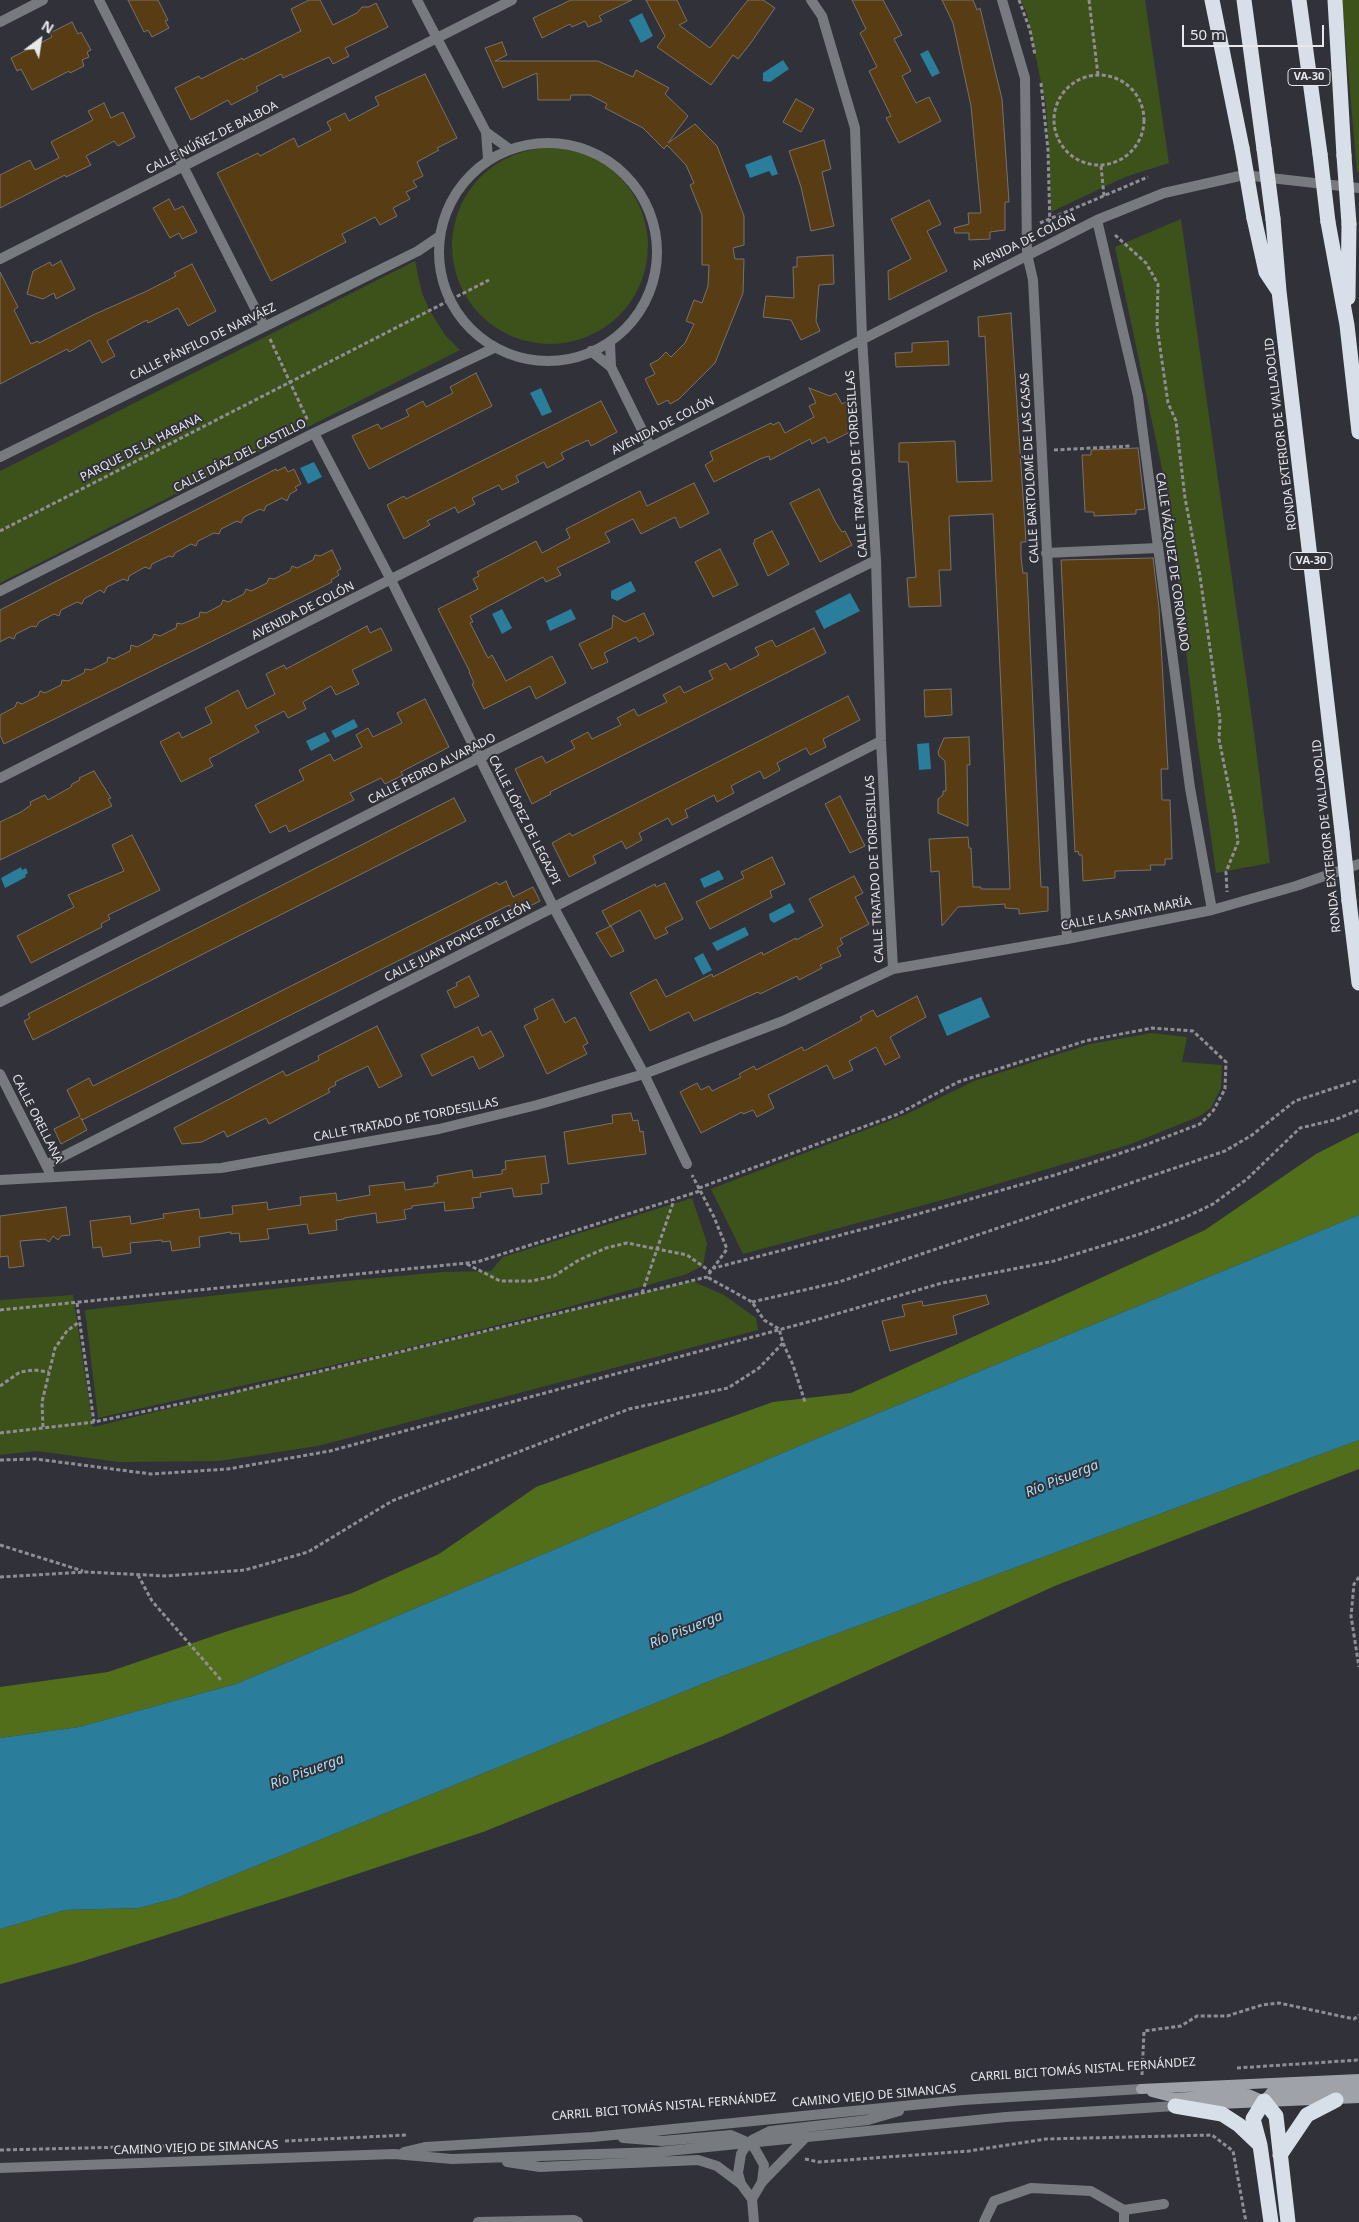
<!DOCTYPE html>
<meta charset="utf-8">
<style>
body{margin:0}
#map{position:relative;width:1359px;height:2222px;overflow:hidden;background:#313139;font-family:"Noto Sans",sans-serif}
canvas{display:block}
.north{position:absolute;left:15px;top:15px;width:50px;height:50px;-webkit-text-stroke:4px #313139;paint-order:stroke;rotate:31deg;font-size:14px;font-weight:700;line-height:20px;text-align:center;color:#e7e7ec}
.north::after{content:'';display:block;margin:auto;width:18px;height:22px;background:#e7e7ec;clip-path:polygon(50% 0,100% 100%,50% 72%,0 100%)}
.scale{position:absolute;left:1182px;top:25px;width:142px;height:22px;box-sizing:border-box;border:2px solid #e7e7ec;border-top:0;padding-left:6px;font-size:15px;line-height:18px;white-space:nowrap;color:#e7e7ec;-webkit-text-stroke:4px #313139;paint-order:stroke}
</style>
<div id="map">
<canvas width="1359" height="2222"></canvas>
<div class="north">N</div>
<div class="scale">50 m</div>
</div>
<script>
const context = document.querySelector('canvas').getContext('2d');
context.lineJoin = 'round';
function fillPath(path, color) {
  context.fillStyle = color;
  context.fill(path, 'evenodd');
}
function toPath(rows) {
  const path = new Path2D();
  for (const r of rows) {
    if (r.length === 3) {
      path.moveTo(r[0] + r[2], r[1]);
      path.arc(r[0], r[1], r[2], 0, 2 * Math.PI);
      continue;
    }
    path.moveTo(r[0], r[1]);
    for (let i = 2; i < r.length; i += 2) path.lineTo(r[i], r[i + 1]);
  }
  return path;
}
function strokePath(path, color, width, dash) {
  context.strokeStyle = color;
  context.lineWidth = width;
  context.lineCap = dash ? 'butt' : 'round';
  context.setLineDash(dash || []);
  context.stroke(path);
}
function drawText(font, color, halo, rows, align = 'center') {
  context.font = font + ' "Noto Sans",sans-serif';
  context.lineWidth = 4;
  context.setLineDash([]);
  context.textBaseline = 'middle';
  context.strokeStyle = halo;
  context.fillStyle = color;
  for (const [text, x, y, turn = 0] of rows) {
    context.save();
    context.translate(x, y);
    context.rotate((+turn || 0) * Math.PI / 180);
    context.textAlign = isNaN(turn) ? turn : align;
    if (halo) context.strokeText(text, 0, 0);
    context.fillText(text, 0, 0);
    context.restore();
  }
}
const green = toPath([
 [1021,0,1145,0,1169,163,1125,177,1051,212,1049,148,1046,106,1027,14],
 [1342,0,1359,0,1359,172,1357,172],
 [550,246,98],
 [1181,219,1255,740,1270,863,1216,873,1195,726,1168,497,1115,247],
 [415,261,422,293,430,311,445,335,460,350,0,583,0,471],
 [1152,1033,1187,1037,1182,1062,1222,1065,1221,1088,1211,1108,1200,1116,1131,1144,957,1196,743,1254,711,1189,907,1114,974,1081,1090,1044],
 [692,1198,707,1243,703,1266,684,1275,550,1312,383,1354,98,1418,85,1310,335,1282,442,1272,491,1271,503,1257],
 [692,1281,724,1295,756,1318,758,1330,318,1446,219,1461,119,1462,37,1451,0,1455,0,1300,73,1295,93,1427]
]);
const forest = toPath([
 [1359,1132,1359,1215,830,1433,236,1684,79,1727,0,1738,0,1687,108,1672,231,1630,352,1593,439,1554,536,1487,773,1402,851,1393,1205,1230,1316,1154],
 [1359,1440,1359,1469,1057,1585,723,1736,483,1832,291,1896,77,1963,0,1984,0,1929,65,1910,139,1908,177,1898,717,1678]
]);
const water = toPath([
 [642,13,653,36,641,43,629,20],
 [928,50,940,73,932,77,920,54],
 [783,60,789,69,770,82,763,81,763,73],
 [771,155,778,174,772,176,769,171,750,178,745,165],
 [541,388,552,412,542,416,530,393],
 [314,462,322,477,308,484,300,468],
 [631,581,636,591,617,601,611,598,611,591],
 [850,593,860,611,824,629,815,611],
 [502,609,512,628,502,634,492,614],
 [571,609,576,619,550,631,546,621],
 [354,719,358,727,335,738,331,731],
 [325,732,330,741,311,751,306,741],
 [929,743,931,769,919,770,917,744],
 [21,867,22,870,26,868,28,873,25,875,26,877,5,888,1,878],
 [719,870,724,879,704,888,700,879],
 [790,903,795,912,774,923,770,920,769,914],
 [745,927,749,935,717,951,712,943],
 [703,953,712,970,703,975,694,958],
 [981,997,990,1017,947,1036,938,1015],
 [1359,1215,1359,1440,717,1678,177,1898,139,1908,65,1910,0,1929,0,1738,79,1727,236,1684,830,1433]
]);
const building = toPath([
 [128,0,158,0,168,20,165,21,169,28,152,37,148,30,144,32,128,0],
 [309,0,320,0,333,25,357,13,362,7,369,7,376,3,388,27,345,48,349,56,333,64,329,57,283,78,281,74,256,87,258,91,231,105,228,100,191,120,175,88,199,76,201,79,242,58,243,60,301,31,291,9,309,0],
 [571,0,632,0,599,16,602,21,588,27,585,21,572,27,570,24,542,38,533,18,571,0],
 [646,0,677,0,687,21,679,25,710,48,748,0,763,0,775,8,750,44,738,59,733,55,711,85,657,47,665,36,646,0],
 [852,0,883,0,902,35,894,39,911,71,902,76,916,103,929,97,941,121,899,143,886,118,891,116,869,71,877,67,860,33,866,29,852,0],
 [942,0,973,0,977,10,980,8,1002,99,1009,202,1005,202,1005,230,990,232,990,239,969,240,969,233,955,233,954,228,969,224,968,213,981,213,971,106,953,23,942,0],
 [72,22,78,34,81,32,91,50,87,52,89,57,82,60,84,66,70,73,69,71,32,90,21,69,17,71,11,58,52,37,50,33,72,22],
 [502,42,507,55,495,61,598,61,633,77,636,70,669,88,665,94,688,116,668,143,695,124,717,146,744,216,744,245,733,248,735,259,744,259,743,293,715,363,679,399,670,404,668,400,658,405,645,379,655,374,650,364,658,360,666,352,671,357,685,343,694,324,686,321,694,300,702,303,708,286,709,265,702,265,702,215,690,185,694,183,686,165,667,145,664,149,643,128,605,108,607,104,590,95,571,95,570,100,538,100,537,73,503,88,485,48,502,42],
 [425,74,457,138,437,148,439,150,417,162,423,176,413,181,417,187,406,192,410,199,393,208,397,216,380,225,375,217,342,234,346,242,271,281,217,173,258,153,260,156,294,138,298,147,331,130,327,122,345,113,349,121,379,105,375,97,425,74],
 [796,99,814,109,801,132,783,122,796,99],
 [104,103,111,118,123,112,135,137,118,146,114,141,86,156,91,165,66,177,65,175,0,208,0,175,30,160,35,170,59,158,51,142,93,120,88,111,104,103],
 [824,140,831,169,822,172,834,226,811,231,801,187,789,151,824,140],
 [169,199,175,210,183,206,197,232,182,239,179,233,170,238,153,208,169,199],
 [929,200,941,224,927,231,947,271,889,300,888,271,911,259,891,219,929,200],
 [833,255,834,284,819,285,816,321,820,331,801,340,791,320,763,317,766,296,794,298,793,267,797,267,797,257,833,255],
 [61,261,75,289,56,299,54,293,43,299,27,294,33,271,50,262,52,266,61,261],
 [192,264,216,311,188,326,178,308,148,323,147,320,107,341,115,356,102,363,90,340,69,352,67,349,0,384,0,272,18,307,14,310,31,344,38,341,39,343,93,315,147,291,176,276,174,273,192,264],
 [1011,313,1026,542,1021,542,1021,557,1023,573,1027,573,1041,887,1048,887,1048,911,1019,914,1019,909,1005,908,1005,904,958,907,942,926,939,871,931,872,929,839,968,837,969,848,971,848,973,887,981,887,981,889,1010,889,993,514,949,516,951,570,939,570,941,606,909,607,907,578,916,577,908,462,899,462,899,443,955,441,957,482,992,481,985,336,979,337,978,317,1011,313],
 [948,341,949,365,896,367,895,353,912,352,912,343,948,341],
 [476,373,492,406,369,469,352,436,378,424,381,429,409,416,406,410,423,401,426,407,453,393,450,387,476,373],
 [809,388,830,396,836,393,842,404,848,401,850,432,828,443,825,437,812,444,810,439,770,460,769,456,760,459,714,482,705,465,713,460,710,452,771,423,773,425,779,422,785,433,814,417,809,406,816,403,809,388],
 [601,401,617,432,591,446,588,440,561,453,564,459,547,468,544,462,516,476,519,482,502,490,499,485,472,498,475,504,458,513,455,507,427,521,430,525,404,539,387,505,404,496,406,499,601,401],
 [1138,448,1145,509,1136,510,1136,514,1094,516,1094,512,1085,512,1082,455,1091,455,1091,450,1138,448],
 [285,467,288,472,294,469,301,484,295,487,297,490,290,494,287,501,282,498,266,506,264,511,260,509,244,517,241,523,237,521,221,529,219,534,214,533,198,541,196,546,191,544,175,553,173,557,169,556,152,564,150,569,145,567,129,576,128,581,123,579,107,587,104,593,100,590,84,599,82,604,77,602,61,610,59,616,54,614,39,622,36,627,32,626,16,634,14,639,9,637,0,642,0,610,276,469,277,471,285,467],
 [694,483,709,513,680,528,675,517,641,534,633,519,605,533,610,542,557,568,561,575,546,582,543,577,470,616,473,622,470,623,488,658,492,655,506,681,552,656,566,683,536,699,530,686,484,709,472,684,474,683,469,672,470,672,438,609,478,589,473,579,479,576,477,572,536,541,542,553,570,538,566,529,640,491,647,506,694,483],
 [819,489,836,523,842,532,845,531,852,545,820,562,790,503,819,489],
 [772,531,789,564,768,576,753,543,755,542,754,540,772,531],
 [720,549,738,585,713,597,695,562,720,549],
 [332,550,341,569,337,571,339,575,331,580,332,582,4,744,0,735,0,715,15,707,17,702,22,704,38,696,40,691,45,693,61,685,62,680,68,681,84,673,85,669,91,670,107,662,108,657,114,659,130,651,131,645,137,647,152,639,154,634,160,636,176,628,177,623,182,624,199,617,200,612,206,613,221,605,223,600,228,602,244,594,246,589,251,591,267,583,269,578,274,579,290,571,292,566,297,568,313,560,315,555,320,556,332,550],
 [1153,558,1159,608,1168,769,1161,769,1162,800,1170,800,1172,859,1165,859,1165,865,1150,865,1151,870,1115,871,1115,878,1083,881,1082,855,1079,855,1078,851,1075,852,1061,560,1153,558],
 [644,613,654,634,639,642,636,637,604,653,608,662,592,669,579,644,612,628,613,615,625,622,644,613],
 [367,626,370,633,381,628,392,650,352,670,359,684,336,695,331,686,303,702,306,709,288,718,284,711,255,726,259,732,209,759,213,766,181,782,160,742,179,732,182,738,212,723,205,708,238,690,247,709,275,694,266,674,284,665,286,669,367,626],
 [814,628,826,653,550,792,551,794,532,804,515,769,542,756,546,763,575,748,571,741,588,732,592,739,621,725,617,718,634,709,638,716,667,702,663,695,680,686,684,693,713,679,709,671,726,663,730,670,759,655,755,648,772,640,776,647,814,628],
 [951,689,952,715,925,717,924,690,951,689],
 [848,696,860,720,823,739,826,747,810,755,806,748,777,763,780,770,764,779,760,771,731,786,734,793,717,802,714,795,685,810,688,817,672,825,668,818,639,833,642,840,626,849,622,841,593,856,596,863,569,877,552,843,570,833,572,836,848,696],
 [425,699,449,747,401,772,403,775,385,784,381,778,350,793,354,800,289,832,286,825,270,833,255,805,304,780,299,770,330,754,334,761,362,747,356,735,368,728,373,737,402,723,397,713,425,699],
 [969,737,970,765,967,765,968,826,938,813,938,799,943,795,943,791,946,791,945,761,939,756,938,752,944,738,969,737],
 [94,771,111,798,108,799,112,806,0,860,0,822,21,812,31,805,30,802,45,795,48,800,71,787,72,784,80,780,79,778,94,771],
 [840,796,865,846,850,853,825,804,840,796],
 [454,798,466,821,33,1040,24,1021,30,1018,28,1014,454,798],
 [132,835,160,890,108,915,110,919,101,924,102,927,31,963,17,936,74,907,68,895,124,871,112,845,132,835],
 [772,857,785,884,770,891,772,897,710,929,696,902,744,878,741,872,772,857],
 [854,876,863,893,855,897,869,924,840,939,843,944,837,948,841,956,820,965,822,968,799,980,797,976,760,994,758,992,694,1021,689,1012,650,1031,630,993,656,979,666,997,712,974,713,977,762,952,763,955,796,938,796,940,823,926,809,899,854,876],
 [506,881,513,897,533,887,540,901,514,914,509,905,82,1120,81,1118,87,1130,61,1144,54,1129,80,1116,67,1090,89,1078,93,1086,497,882,499,885,506,881],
 [665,883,683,919,665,928,668,933,655,939,640,910,610,926,602,911,655,884,656,887,665,883],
 [611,926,624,951,611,957,596,933,611,926],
 [469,976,479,996,455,1008,447,991,457,986,456,983,469,976],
 [917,996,926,1017,890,1037,900,1057,885,1065,876,1047,849,1061,853,1070,834,1079,827,1065,768,1095,774,1108,757,1117,753,1110,743,1114,742,1112,701,1133,680,1092,697,1083,701,1090,709,1086,712,1091,741,1077,739,1074,754,1066,756,1070,802,1047,804,1051,862,1020,860,1017,873,1010,877,1017,917,996],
 [553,999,565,1023,575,1017,588,1043,583,1046,587,1054,547,1074,524,1026,538,1019,534,1009,553,999],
 [377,1026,402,1076,379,1088,368,1066,335,1082,336,1085,328,1089,330,1092,269,1124,266,1118,227,1137,224,1131,202,1142,182,1144,174,1128,283,1071,286,1076,319,1060,318,1056,377,1026],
 [478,1027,482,1036,491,1031,504,1056,479,1069,473,1056,432,1076,421,1055,478,1027],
 [631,1113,633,1121,638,1120,640,1132,643,1131,646,1154,568,1164,564,1132,613,1123,612,1115,631,1113],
 [545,1156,549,1183,541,1184,542,1194,514,1197,512,1188,480,1193,481,1197,472,1198,474,1208,445,1211,444,1202,412,1206,412,1208,404,1210,406,1219,377,1223,376,1213,344,1218,344,1219,336,1220,337,1230,309,1234,307,1224,267,1229,269,1239,240,1242,239,1233,231,1234,231,1232,199,1237,200,1247,172,1251,170,1241,162,1242,162,1240,130,1243,131,1253,103,1257,101,1247,93,1248,90,1221,130,1216,131,1224,164,1218,163,1214,199,1209,200,1218,204,1218,233,1214,232,1206,267,1202,268,1210,273,1209,301,1205,300,1197,336,1193,337,1201,370,1195,369,1186,404,1182,405,1190,434,1186,434,1183,438,1183,437,1176,472,1170,473,1178,502,1174,502,1170,506,1169,505,1161,545,1156],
 [66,1207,70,1235,61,1236,58,1240,53,1236,49,1242,45,1239,20,1241,24,1266,9,1268,8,1256,0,1257,0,1216,66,1207],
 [986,1295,989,1304,953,1316,957,1334,890,1351,882,1321,905,1316,902,1305,922,1301,923,1306,986,1295]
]);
const path = toPath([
 [1019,0,1030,30,1035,55],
 [1089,0,1098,75],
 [1099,120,45],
 [1041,83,1048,150,1050,228],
 [1101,166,1104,196],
 [1040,223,1148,177],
 [1115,235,1146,263,1158,284,1157,326,1168,403,1176,421,1185,498,1200,576,1220,720,1219,739,1235,818,1238,842,1226,872,1227,892],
 [270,339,308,421],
 [1054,450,1131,446],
 [0,531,489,280],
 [699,1188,898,1114,958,1082,1085,1041,1152,1028,1193,1031,1226,1062,1225,1089,1213,1111,1200,1124,1145,1145,1055,1175,879,1225,714,1268],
 [467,1264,500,1281,532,1281,554,1276,579,1260,606,1248,627,1243,687,1255,711,1272],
 [642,1293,674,1200],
 [752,1302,839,1282,1225,1151,1252,1135,1295,1101,1359,1080],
 [77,1303,94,1422],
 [0,1310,477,1262,700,1191],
 [783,1343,793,1365,805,1402],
 [0,1386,20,1372,34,1370,49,1372],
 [43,1427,42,1402,55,1348,67,1331,79,1322],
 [0,1433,94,1422,227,1394,707,1277,727,1249,714,1217,692,1175],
 [0,1460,36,1459,151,1474,228,1469,330,1451,819,1319,942,1283,1054,1261,1143,1233,1186,1217,1213,1204,1247,1179,1300,1128,1334,1120,1359,1110],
 [0,1545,83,1571],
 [138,1575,152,1601,221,1680],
 [0,1577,86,1572,167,1576,245,1570,308,1552,392,1501,629,1409,728,1388,759,1368,783,1343,779,1329,764,1320,752,1302,707,1277],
 [1359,1577,1354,1584,1351,1616,1359,1667],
 [1237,2068,1359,2060],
 [1142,2075,1144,2031,1181,2026,1197,2016,1227,2016,1262,2005,1279,2003,1354,2019,1359,2015],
 [285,2141,406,2135],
 [0,2150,167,2146],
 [805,2159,819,2162,969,2151,1046,2139,1212,2135,1233,2151,1246,2222]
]);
const service = toPath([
 [752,2199,762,2182,764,2165,755,2149,748,2142,741,2154,738,2173,741,2184,752,2199,754,2222],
 [1124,2210,1164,2204],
 [478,2222,574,2220,578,2222],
 [984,2222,994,2201,1031,2188,1091,2191,1124,2210,1124,2222]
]);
const minor = toPath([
 [99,0,264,326],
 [417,0,486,132,508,148],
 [811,0,822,16,855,128,862,338,876,560,881,741,893,969],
 [1002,0,1025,78,1027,254,1033,280,1067,939],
 [486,132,488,159],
 [548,252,109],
 [1097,220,1138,396,1190,788,1212,910],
 [0,259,512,0],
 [610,343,611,367,650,446],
 [591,351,611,367],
 [314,433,391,580,554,908,644,1074,687,1164],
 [0,457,418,251,440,236],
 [1046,553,1158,548],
 [0,591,314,433,494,348],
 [0,778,1097,220,1164,193,1244,175,1359,188],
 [0,1002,479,758,876,560],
 [0,1074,49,1171],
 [46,1165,881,741],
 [0,1180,221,1168,439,1129,537,1105,644,1074,783,1021,893,969,1067,939,1212,910,1296,886,1359,864]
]);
const tertiary = toPath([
 [0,22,43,0],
 [623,2138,662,2141,731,2135,747,2142],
 [752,2140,770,2131,868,2120,899,2111],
 [404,2152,425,2147,593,2137,963,2100,1141,2089],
 [507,2162,540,2167,698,2160,717,2166,741,2184],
 [0,2168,394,2154,452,2159,658,2152,1006,2117,1175,2106],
 [762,2182,806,2137]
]);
const secondary = toPath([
 [1141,2089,1359,2079],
 [1152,2092,1175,2098,1246,2093,1260,2099],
 [1264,2101,1271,2092,1359,2088],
 [1195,2105,1359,2098]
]);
const motorway = toPath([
 [1212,0,1242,148],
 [1244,0,1264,149],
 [1299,0,1320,154],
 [1335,0,1344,156],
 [1254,218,1266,272,1278,290],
 [1273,219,1279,291,1342,832],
 [1328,222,1347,325,1359,432],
 [1348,298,1349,224],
 [1349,901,1359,983],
 [1175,2106,1222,2114,1239,2125,1260,2145],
 [1280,2155,1307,2115,1336,2100],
 [1271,2222,1260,2145,1253,2119,1264,2101,1276,2116,1288,2222]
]);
const motorwayBridge = toPath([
 [1242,148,1254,218],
 [1264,149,1273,219],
 [1320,154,1328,222],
 [1344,156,1349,224],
 [1342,832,1349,901]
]);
const shields = [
 [1309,77,42],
 [1311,561,42]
];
const shieldNames = [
 ["VA-30",1309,77],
 ["VA-30",1311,561]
];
const streetNames = [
 ["CALLE NÚÑEZ DE BALBOA",212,138,-27],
 ["AVENIDA DE COLÓN",1024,242,-26],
 ["CALLE PÁNFILO DE NARVÁEZ",203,342,-26],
 ["AVENIDA DE COLÓN",663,426,-27],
 ["RONDA EXTERIOR DE VALLADOLID",1281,434,-97],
 ["PARQUE DE LA HABANA",141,448,-27],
 ["CALLE DÍAZ DEL CASTILLO",240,456,-27],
 ["CALLE TRATADO DE TORDESILLAS",857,464,-94],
 ["CALLE BARTOLOMÉ DE LAS CASAS",1030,468,-93],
 ["CALLE VÁZQUEZ DE CORONADO",1172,562,82],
 ["AVENIDA DE COLÓN",303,611,-27],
 ["CALLE PEDRO ALVARADO",432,769,-27],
 ["CALLE LÓPEZ DE LEGAZPI",524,820,63],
 ["RONDA EXTERIOR DE VALLADOLID",1327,836,-96],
 ["CALLE TRATADO DE TORDESILLAS",875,869,-93],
 ["CALLE LA SANTA MARÍA",1126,914,-11],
 ["CALLE JUAN PONCE DE LEÓN",458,942,-27],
 ["CALLE ORELLANA",37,1119,63],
 ["CALLE TRATADO DE TORDESILLAS",406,1120,-11],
 ["CARRIL BICI TOMÁS NISTAL FERNÁNDEZ",1083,2070,-4],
 ["CAMINO VIEJO DE SIMANCAS",874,2096,-5],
 ["CARRIL BICI TOMÁS NISTAL FERNÁNDEZ",664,2107,-5],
 ["CAMINO VIEJO DE SIMANCAS",196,2148,-2]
];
const waterNames = [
 ["Río Pisuerga",1062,1479,-22],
 ["Río Pisuerga",686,1630,-22],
 ["Río Pisuerga",307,1772,-20]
];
fillPath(green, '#3d511b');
fillPath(forest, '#526e1b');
fillPath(water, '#2a7d9b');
fillPath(building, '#583c13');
strokePath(building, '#78726a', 1);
strokePath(path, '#8e8e94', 3, [4, 2.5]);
strokePath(service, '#777a7e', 10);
strokePath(minor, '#777a7e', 10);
strokePath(tertiary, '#777a7e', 10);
strokePath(secondary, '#9fa3a9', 10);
strokePath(motorway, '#d8dfe8', 15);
strokePath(motorwayBridge, '#d8dfe8', 15);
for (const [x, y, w] of shields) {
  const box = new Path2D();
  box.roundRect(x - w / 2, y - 8.5, w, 17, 4);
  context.fillStyle = '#313139';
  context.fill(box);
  strokePath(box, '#e7e7ec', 1);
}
drawText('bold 11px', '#e7e7ec', null, shieldNames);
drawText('12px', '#e7e7ec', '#313139', streetNames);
drawText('italic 14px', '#adddf2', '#313139', waterNames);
</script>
